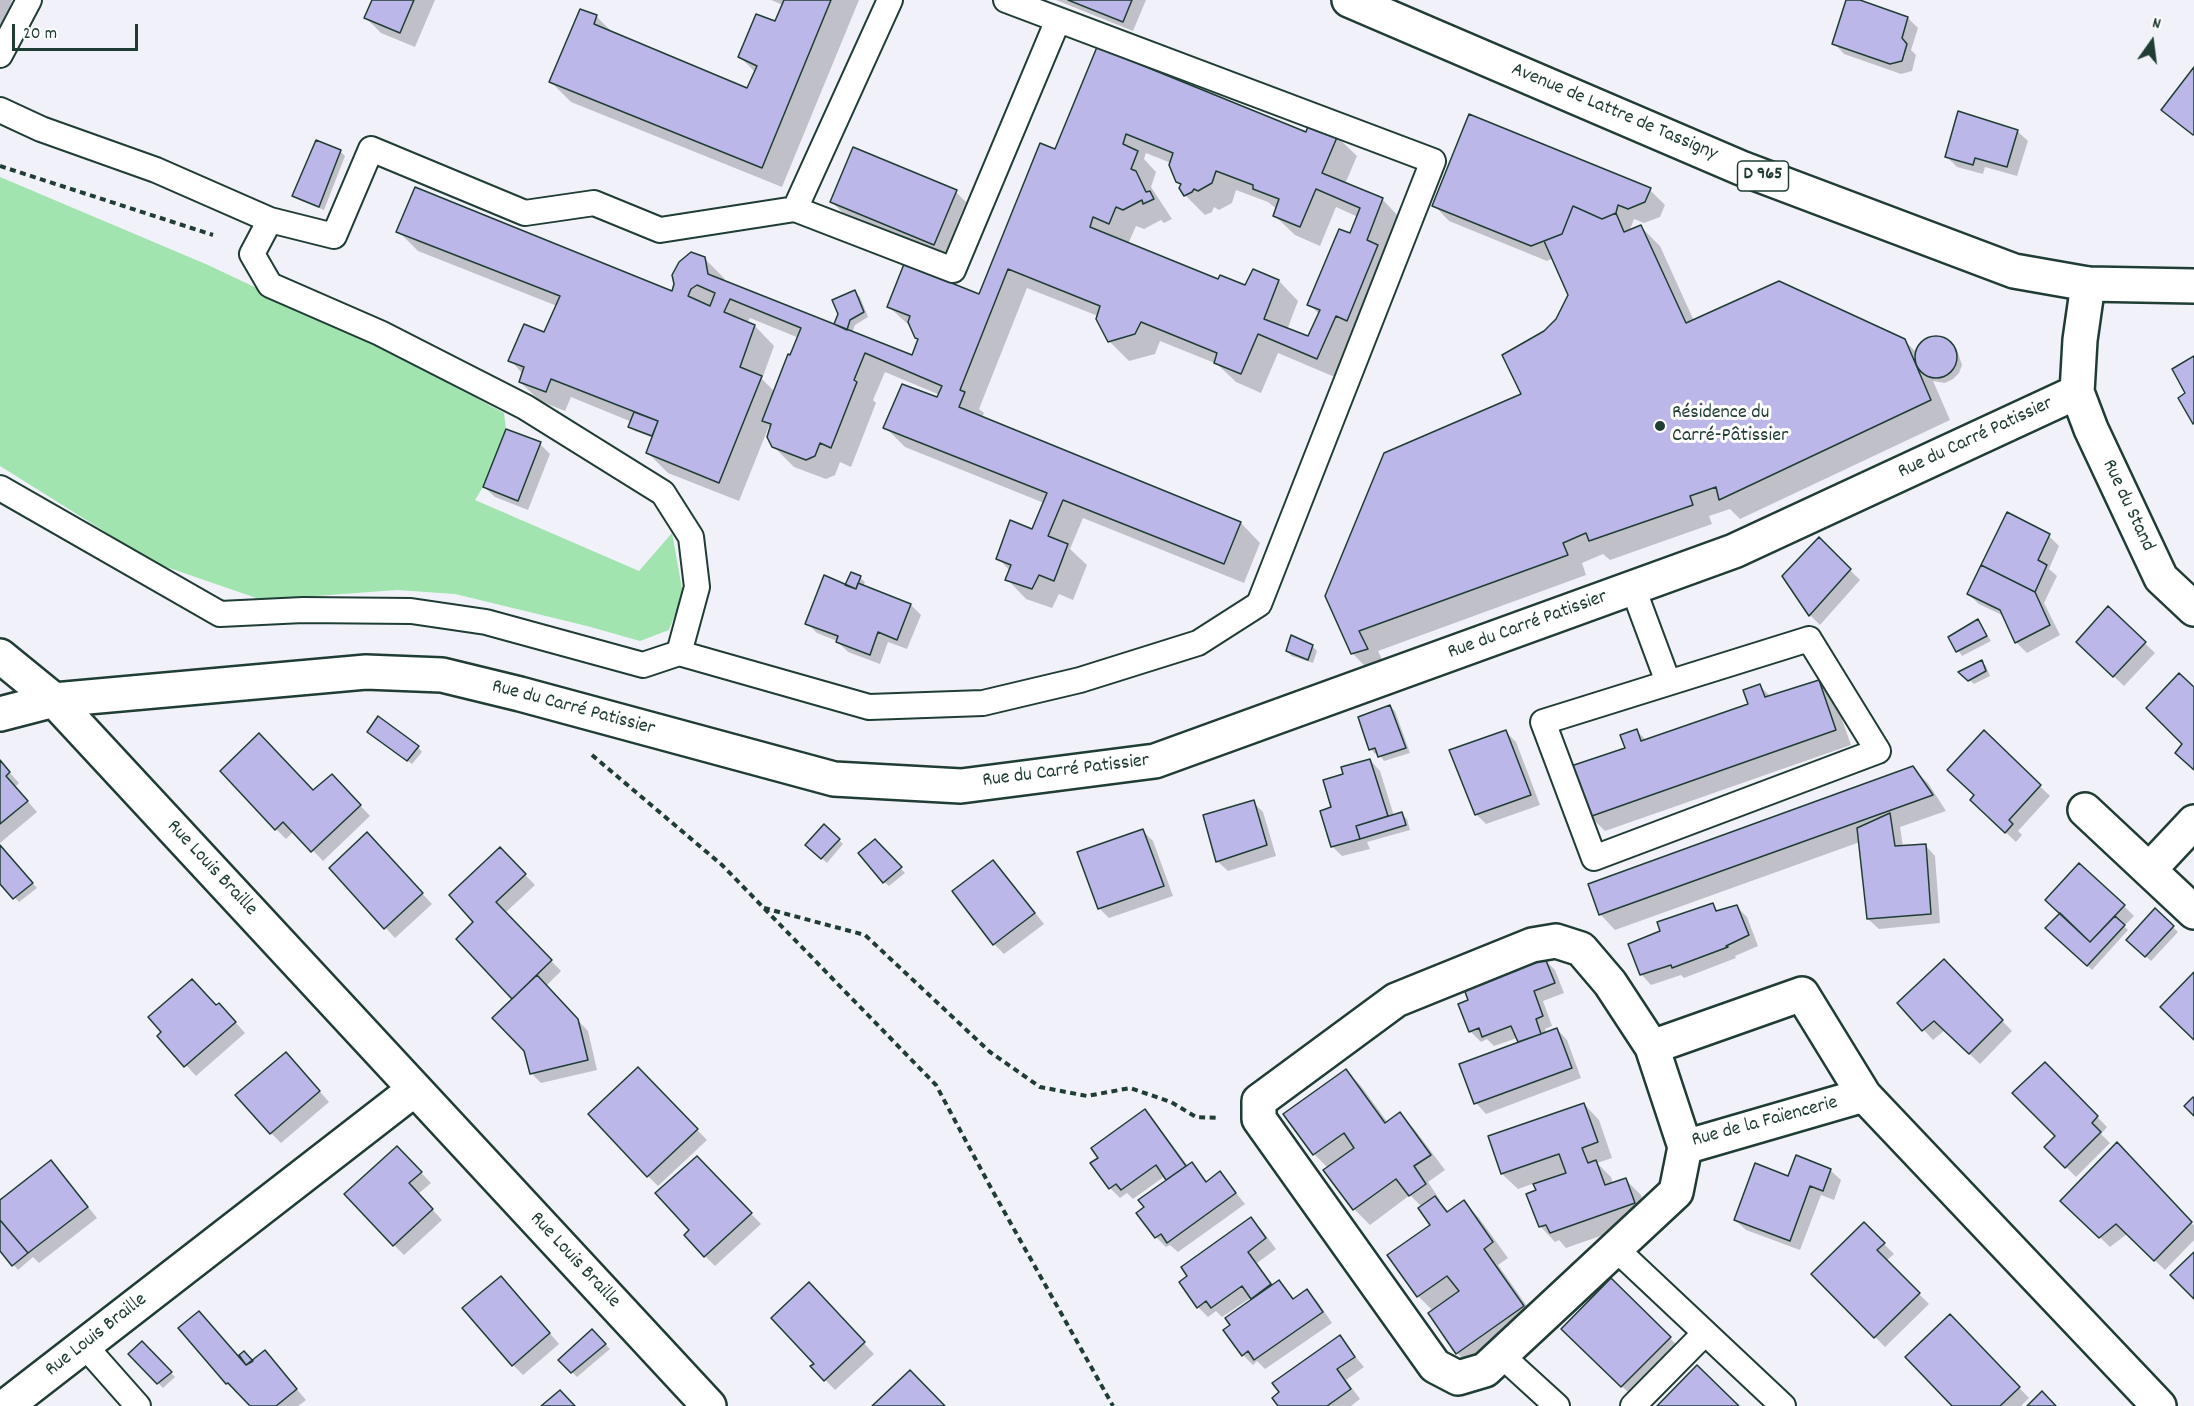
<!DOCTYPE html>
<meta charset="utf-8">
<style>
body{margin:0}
#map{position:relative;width:2194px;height:1406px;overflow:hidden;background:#f1f1fa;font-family:Dekko,sans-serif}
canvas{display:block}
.north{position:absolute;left:2122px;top:12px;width:60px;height:60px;-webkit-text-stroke:4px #fff;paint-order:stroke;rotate:14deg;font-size:16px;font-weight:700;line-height:24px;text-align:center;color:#1f3d34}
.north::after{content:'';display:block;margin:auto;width:21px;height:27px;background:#1f3d34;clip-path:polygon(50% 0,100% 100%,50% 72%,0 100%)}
.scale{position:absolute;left:12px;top:24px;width:126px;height:27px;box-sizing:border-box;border:3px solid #1f3d34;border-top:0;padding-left:8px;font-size:18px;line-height:21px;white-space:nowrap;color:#1f3d34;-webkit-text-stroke:4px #fff;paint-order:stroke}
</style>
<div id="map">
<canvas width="2194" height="1406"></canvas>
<div class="north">N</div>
<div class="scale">20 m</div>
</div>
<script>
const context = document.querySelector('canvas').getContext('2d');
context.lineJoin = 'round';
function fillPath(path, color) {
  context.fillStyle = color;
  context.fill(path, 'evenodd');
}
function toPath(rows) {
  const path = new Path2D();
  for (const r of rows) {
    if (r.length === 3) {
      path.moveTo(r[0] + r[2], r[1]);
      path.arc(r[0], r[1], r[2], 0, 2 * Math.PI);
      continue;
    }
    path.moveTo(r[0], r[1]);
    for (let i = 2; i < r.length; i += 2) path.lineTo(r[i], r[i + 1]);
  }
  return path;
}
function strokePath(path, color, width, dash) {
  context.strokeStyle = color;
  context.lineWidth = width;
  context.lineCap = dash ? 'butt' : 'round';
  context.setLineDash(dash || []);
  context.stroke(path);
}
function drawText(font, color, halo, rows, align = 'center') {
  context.font = font + ' Dekko,sans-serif';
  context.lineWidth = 6;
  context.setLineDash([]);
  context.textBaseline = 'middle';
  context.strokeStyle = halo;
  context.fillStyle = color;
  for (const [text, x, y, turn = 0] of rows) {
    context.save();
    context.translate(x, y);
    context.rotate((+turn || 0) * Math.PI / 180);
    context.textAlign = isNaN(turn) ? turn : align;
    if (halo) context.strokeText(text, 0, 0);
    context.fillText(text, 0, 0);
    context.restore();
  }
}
const green = toPath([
 [0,177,208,265,379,346,504,413,506,429,483,487,475,500,639,571,672,533,683,594,669,630,640,641,587,626,455,594,397,590,262,600,155,563,0,466]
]);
const shadow = toPath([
 [0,0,12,0,4,25,0,24],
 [373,0,435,0,415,47,381,33,366,18],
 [771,0,859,0,782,187,571,102,551,82,596,16,614,34,748,90,756,73,740,57,776,23,783,5],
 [1056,0,1146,0,1133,31],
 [1848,0,1855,0,1908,18,1918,28,1911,50,1916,55,1912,71,1901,74,1844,54,1834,43],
 [1098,49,1306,134,1337,137,1357,156,1345,184,1382,199,1401,219,1337,378,1278,353,1261,393,1236,382,1217,364,1160,341,1155,354,1129,361,1109,341,1098,316,1027,288,979,409,984,413,982,418,1241,523,1260,543,1244,583,1083,518,1070,549,1087,565,1073,600,1059,594,1052,608,1026,599,1007,579,1010,571,998,558,1032,531,1044,503,905,447,885,427,937,399,940,395,885,372,873,400,876,403,851,467,840,462,835,475,826,479,794,467,774,447,772,429,769,426,739,501,668,473,648,453,653,438,635,431,630,426,632,422,571,397,565,411,540,401,520,382,523,374,510,360,545,334,557,306,418,251,398,231,673,293,704,258,724,278,725,282,835,326,855,292,860,297,868,317,855,325,852,333,913,357,919,340,912,328,889,307,980,296,1056,151],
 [1146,153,1171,163,1185,195,1205,215,1212,212,1214,207,1219,210,1232,203,1236,190,1268,202,1277,209,1275,216,1295,235,1320,246,1336,207,1358,217,1351,235,1309,304,1319,314,1309,338,1287,330,1298,301,1279,281,1246,287,1219,281,1128,244,1136,226,1144,229,1161,220,1164,223,1172,219,1151,187,1156,172,1144,159],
 [750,318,799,338,775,392,762,379,774,346,755,326,747,323],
 [2017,131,2028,141,2017,176,1985,167,1983,174,1957,167,1947,157],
 [340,151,345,156,324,210,299,200,294,195],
 [1650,190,1665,205,1660,217,1644,223,1634,219,1629,232,1640,226,1660,246,1694,321,1904,340,1917,353,1922,343,1934,337,1947,340,1957,350,1962,365,1959,373,1953,379,1945,383,1933,381,1950,420,1740,519,1730,509,1709,516,1712,524,1610,560,1603,554,1582,563,1586,575,1378,651,1386,668,1372,673,1352,653,1327,596,1523,395,1545,332,1557,320,1570,295,1553,258,1547,261,1449,221,1434,205],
 [956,192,966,202,944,255,842,212,832,202],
 [540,444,550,454,528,510,495,497,484,487],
 [2049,536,2059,546,2049,569,2057,576,2044,603,2060,635,2027,653,2016,642,2004,616,1979,604,1968,594],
 [1819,539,1860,580,1820,625,1810,615,1784,576],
 [860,578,865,582,863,586,911,605,921,615,907,649,888,642,880,664,848,652,837,641,817,633,807,623,846,586],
 [2109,608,2155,653,2124,686,2088,652],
 [1978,621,1991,641,1962,656,1950,638],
 [1312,646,1317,651,1313,663,1292,656,1287,651],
 [1982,661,1986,666,1990,676,1974,684,1960,672],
 [1819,681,1834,697,1851,745,1605,831,1590,816,1636,730,1647,741,1750,705,1760,686,1771,697],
 [1390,706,1395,711,1410,753,1384,761,1378,753,1375,754,1371,749],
 [369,732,418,747,422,752,412,764],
 [1506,732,1516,742,1540,805,1486,824,1476,814],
 [1984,732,2050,796,2018,831,2022,835,2016,842,1982,810,1976,795],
 [1370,760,1380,771,1394,816,1402,814,1407,819,1410,830,1367,842,1370,849,1342,856,1332,846,1333,808,1345,775],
 [0,762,19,783,15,787,37,812,0,843],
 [1912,768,1928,783,1946,811,1900,827,1903,847,1925,845,1935,856,1940,923,1879,929,1868,919,1860,842,1615,930,1600,914],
 [342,786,370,816,323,861,294,831,286,839,276,829,313,792],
 [1253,802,1263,812,1276,856,1228,871,1217,861],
 [825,826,843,844,827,863,807,845],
 [1143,831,1153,841,1173,896,1109,918,1099,908],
 [875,841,905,873,889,886,884,882],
 [377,845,432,904,395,938,331,868],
 [0,847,37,888,19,902,0,882],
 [500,849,535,885,505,913,561,971,546,986,588,1031,597,1070,541,1083,531,1073,514,999,475,922],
 [993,862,1003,872,1044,924,1004,954,994,944],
 [1712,905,1719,912,1737,907,1747,917,1758,946,1735,956,1736,958,1684,978,1681,975,1651,985,1641,974,1662,932],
 [2124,906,2134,916,2124,926,2128,930,2092,970,2047,928,2062,913],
 [2155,910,2178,932,2151,961,2128,940],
 [1545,960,1555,970,1564,993,1543,1001,1552,1026,1545,1029,1546,1033,1557,1029,1567,1040,1581,1078,1486,1114,1476,1103,1461,1065,1520,1043,1517,1038,1494,1046,1487,1039,1481,1042,1470,1031],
 [1944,961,2012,1031,1980,1064,1945,1030,1933,1040,1899,1003],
 [216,1006,229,1015,245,1033,196,1076,159,1036],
 [296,1064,329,1102,281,1143,271,1133],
 [2045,1064,2107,1127,2101,1134,2110,1143,2076,1177,2046,1147,2057,1137],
 [638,1069,707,1140,658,1186,648,1176],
 [1346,1071,1361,1086,1388,1123,1400,1114,1415,1130,1445,1170,1428,1182,1440,1200,1438,1201,1449,1212,1463,1202,1479,1218,1508,1258,1498,1265,1538,1322,1473,1369,1457,1353,1430,1314,1433,1311,1418,1296,1432,1225,1422,1207,1410,1195,1370,1225,1354,1209,1326,1170,1328,1168,1314,1154],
 [1584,1104,1599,1120,1612,1158,1597,1163,1611,1177,1613,1184,1626,1180,1641,1195,1649,1219,1566,1248,1559,1240,1555,1242,1540,1226,1538,1191,1535,1183,1518,1189,1502,1174,1490,1137],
 [1145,1111,1155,1122,1188,1166,1191,1164,1207,1182,1220,1173,1245,1204,1178,1252,1170,1245,1166,1247,1156,1237,1146,1207,1168,1180,1165,1176,1133,1199,1127,1193,1120,1198,1110,1188,1093,1163,1100,1159],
 [2127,1154,2194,1226,2194,1240,2165,1270,2127,1234,2110,1247,2062,1201],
 [407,1158,431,1183,418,1194,442,1220,404,1255,394,1245],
 [697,1158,761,1224,715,1266,705,1256,691,1230],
 [1830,1170,1841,1180,1834,1200,1821,1195,1800,1250,1746,1230,1735,1220,1789,1178],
 [61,1173,97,1218,39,1263,33,1257,18,1270,0,1249,0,1202],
 [1251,1219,1261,1229,1276,1249,1257,1263,1273,1285,1278,1282,1294,1300,1307,1291,1317,1301,1332,1323,1265,1369,1257,1361,1253,1365,1243,1355,1253,1299,1252,1297,1222,1317,1216,1311,1208,1317,1198,1307],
 [1864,1224,1894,1254,1886,1261,1929,1304,1885,1347,1813,1274],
 [1611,1280,1680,1348,1632,1396,1563,1329],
 [511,1288,559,1344,523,1375,513,1365],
 [819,1295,874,1354,835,1390,813,1367,817,1364],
 [199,1313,239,1357,244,1353,252,1362,265,1352,306,1400,298,1406,252,1406,239,1392,237,1394,227,1383],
 [1950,1316,2029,1398,2021,1406,1955,1406],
 [592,1331,610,1349,577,1377,560,1360],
 [1339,1337,1364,1367,1346,1380,1360,1399,1351,1406,1280,1406],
 [142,1343,175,1377,163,1388,130,1354]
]);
const building = toPath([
 [372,0,414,0,400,33,364,18,372,0],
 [784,0,831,0,762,168,549,82,580,9,597,15,594,24,747,88,757,66,738,57,756,14,775,21,784,0],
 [1068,0,1132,0,1123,22,1068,0],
 [1846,0,1860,0,1908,17,1902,38,1907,44,1902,61,1890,64,1832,44,1846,0],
 [1097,47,1306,132,1309,123,1338,135,1322,173,1383,198,1367,240,1378,245,1347,321,1336,316,1317,359,1258,334,1241,374,1214,363,1217,353,1141,322,1135,334,1108,342,1096,319,1100,306,1008,269,960,390,965,392,959,407,1241,522,1224,564,1063,500,1048,536,1068,544,1054,581,1039,575,1032,589,1005,580,1011,565,996,559,1010,520,1032,529,1047,493,883,428,902,384,937,397,942,386,865,353,854,380,857,382,831,448,820,443,815,456,806,460,772,447,767,437,771,424,762,421,788,354,790,355,801,328,730,299,724,312,755,325,740,367,762,376,719,483,646,453,658,421,551,379,546,392,519,382,524,367,508,361,524,324,544,332,560,296,396,232,415,187,672,291,674,284,672,275,679,262,691,252,705,257,708,274,912,355,918,339,915,338,908,322,910,316,887,307,904,264,979,294,1040,143,1055,149,1097,47],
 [1126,134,1173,153,1169,165,1176,182,1181,184,1179,188,1184,196,1192,192,1194,189,1198,191,1212,183,1216,171,1253,185,1253,189,1279,199,1273,216,1300,227,1316,189,1360,208,1350,233,1339,229,1307,305,1320,310,1308,336,1264,319,1279,280,1253,269,1245,285,1220,275,1218,279,1090,227,1093,217,1109,224,1116,207,1123,210,1142,200,1143,204,1154,199,1150,191,1146,192,1136,171,1131,169,1138,151,1123,144,1126,134],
 [697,285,715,293,710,306,688,296,691,289,697,285],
 [2194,67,2194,134,2193,135,2161,110,2194,67],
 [1958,111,2018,130,2007,167,1975,158,1973,165,1945,157,1958,111],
 [1469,114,1651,188,1645,202,1628,209,1618,205,1616,213,1602,219,1573,206,1562,234,1531,246,1432,206,1469,114],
 [316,140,341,150,319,207,292,196,316,140],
 [853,147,957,190,934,245,830,202,853,147],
 [1573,206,1602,219,1616,213,1624,232,1641,225,1686,323,1779,281,1905,339,1931,400,1719,500,1716,487,1690,496,1693,505,1589,541,1586,533,1563,543,1568,555,1359,631,1368,649,1351,654,1325,596,1384,453,1521,394,1502,355,1544,331,1556,319,1568,295,1544,241,1562,234,1573,206],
 [855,290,864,312,850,320,847,330,834,324,838,314,832,300,855,290],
 [1936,357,21],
 [2194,356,2194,423,2193,424,2178,398,2185,393,2172,369,2194,356],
 [634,412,658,421,652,436,628,427,634,412],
 [506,429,541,442,518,501,483,487,506,429],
 [2007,512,2050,534,2038,560,2047,565,2035,592,1981,565,2007,512],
 [1819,537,1851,569,1809,616,1782,576,1819,537],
 [1981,565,2035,592,2050,625,2015,643,2000,610,1967,594,1981,565],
 [851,572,861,576,856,589,845,585,851,572],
 [824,575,856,589,858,583,911,604,897,640,878,632,870,655,836,642,838,636,805,624,824,575],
 [2108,606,2146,642,2113,677,2076,642,2108,606],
 [1978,619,1987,636,1956,652,1948,637,1978,619],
 [1291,635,1313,645,1308,660,1286,651,1291,635],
 [1982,660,1986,671,1968,681,1958,672,1982,660],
 [2179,673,2194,687,2194,770,2175,753,2182,744,2146,708,2179,673],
 [1819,680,1836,730,1589,817,1571,766,1625,748,1620,735,1637,729,1641,741,1748,704,1743,690,1760,684,1765,697,1819,680],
 [1390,705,1406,748,1378,757,1375,748,1369,750,1358,717,1390,705],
 [378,716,419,746,407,761,367,732,378,716],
 [1506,730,1531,795,1475,815,1449,750,1506,730],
 [1984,730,2041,785,2009,820,2013,824,2005,833,1970,800,1974,795,1947,770,1984,730],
 [259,733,313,790,332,774,361,805,311,852,283,822,275,830,220,771,259,733],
 [1370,759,1388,816,1356,826,1360,839,1331,847,1320,811,1331,807,1323,780,1343,774,1341,767,1370,759],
 [0,760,10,772,6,776,28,801,0,824,0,760],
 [1913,766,1933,795,1599,915,1588,884,1913,766],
 [1254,800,1267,845,1216,862,1203,815,1254,800],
 [1402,812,1406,825,1360,839,1356,826,1402,812],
 [1890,813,1895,846,1926,844,1931,914,1867,919,1857,828,1890,813],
 [824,824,840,839,821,859,805,845,824,824],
 [1143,829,1164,886,1098,909,1077,852,1143,829],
 [367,832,423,893,384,929,329,868,367,832],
 [875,839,902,867,883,883,858,853,875,839],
 [0,845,33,883,13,899,0,884,0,845],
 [500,847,526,874,496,902,552,960,512,999,456,939,473,922,449,895,500,847],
 [993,860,1035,913,993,945,952,891,993,860],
 [2079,863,2125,905,2090,942,2045,900,2079,863],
 [1713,903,1716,911,1737,905,1749,935,1726,946,1728,947,1672,968,1671,965,1640,975,1628,944,1660,931,1657,922,1713,903],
 [2155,908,2174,926,2145,957,2126,940,2155,908],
 [2060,913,2090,942,2115,916,2125,925,2087,966,2045,928,2060,913],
 [1545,958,1555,983,1534,991,1543,1016,1536,1019,1541,1034,1518,1042,1511,1026,1482,1037,1479,1028,1469,1032,1458,1004,1468,1000,1464,989,1545,958],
 [1944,959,2003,1020,1969,1054,1934,1021,1922,1031,1897,1003,1944,959],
 [2194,972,2194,1040,2160,1007,2194,972],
 [537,975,578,1019,588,1060,530,1074,524,1051,492,1018,537,975],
 [192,979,216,1005,219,1003,236,1022,184,1067,157,1036,161,1032,148,1017,192,979],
 [1557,1028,1572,1068,1474,1104,1459,1064,1557,1028],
 [286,1052,320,1091,270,1134,235,1095,286,1052],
 [2045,1062,2098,1116,2092,1123,2101,1132,2065,1168,2044,1147,2055,1136,2012,1093,2045,1062],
 [638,1067,698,1129,647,1177,588,1114,638,1067],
 [1346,1069,1385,1123,1400,1112,1431,1155,1414,1166,1426,1184,1409,1196,1396,1179,1353,1210,1323,1170,1354,1148,1344,1133,1313,1155,1283,1114,1346,1069],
 [2193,1097,2194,1099,2194,1116,2184,1106,2193,1097],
 [1584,1103,1598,1142,1582,1148,1588,1163,1596,1160,1605,1185,1626,1178,1635,1203,1550,1233,1546,1225,1539,1227,1526,1194,1536,1190,1533,1184,1566,1173,1559,1154,1501,1174,1488,1136,1584,1103],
 [1145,1109,1186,1166,1166,1180,1156,1165,1121,1190,1116,1184,1109,1189,1090,1163,1098,1158,1091,1148,1145,1109],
 [2117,1142,2192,1222,2154,1261,2116,1224,2099,1238,2060,1201,2117,1142],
 [397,1146,422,1172,409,1183,433,1209,393,1246,344,1194,397,1146],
 [1796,1155,1831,1169,1823,1191,1810,1186,1790,1241,1734,1220,1755,1163,1788,1176,1796,1155],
 [697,1156,752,1213,704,1257,684,1235,689,1230,655,1193,697,1156],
 [51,1160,88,1207,28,1253,0,1220,0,1200,51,1160],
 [1192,1162,1206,1182,1220,1171,1236,1193,1167,1243,1161,1234,1155,1238,1136,1213,1144,1207,1138,1200,1192,1162],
 [1435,1196,1447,1212,1464,1200,1493,1242,1484,1249,1524,1306,1456,1354,1428,1313,1459,1291,1447,1276,1417,1297,1387,1255,1430,1225,1418,1208,1435,1196],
 [1251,1217,1266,1238,1248,1252,1271,1284,1251,1299,1242,1286,1211,1308,1206,1301,1197,1308,1179,1282,1187,1276,1181,1267,1251,1217],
 [0,1220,28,1253,12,1266,0,1251,0,1220],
 [1864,1222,1885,1243,1877,1250,1920,1293,1874,1338,1811,1274,1864,1222],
 [2194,1252,2194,1299,2170,1275,2194,1252],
 [501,1276,550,1333,512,1366,462,1308,501,1276],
 [1611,1278,1671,1337,1621,1387,1561,1329,1611,1278],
 [1279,1280,1293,1299,1307,1289,1323,1312,1254,1360,1248,1351,1242,1356,1223,1330,1230,1325,1225,1318,1279,1280],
 [809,1282,865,1342,824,1381,810,1366,814,1364,771,1318,809,1282],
 [199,1311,246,1365,265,1350,297,1389,276,1406,250,1406,228,1383,226,1384,178,1328,199,1311],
 [1950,1314,2020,1387,2000,1406,1952,1406,1905,1357,1950,1314],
 [592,1329,606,1344,571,1373,558,1360,592,1329],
 [1340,1335,1355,1357,1337,1369,1351,1389,1327,1406,1278,1406,1272,1398,1279,1392,1272,1383,1340,1335],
 [142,1341,172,1372,157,1384,128,1354,142,1341],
 [244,1351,253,1361,246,1365,239,1355,244,1351],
 [1697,1365,1739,1406,1657,1406,1697,1365],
 [910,1370,945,1406,872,1406,910,1370],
 [560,1390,575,1406,541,1406,560,1390],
 [2042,1391,2056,1406,2027,1406,2042,1391]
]);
const path = toPath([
 [0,166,213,235],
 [592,755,722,865,936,1085,991,1188,1113,1406],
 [764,908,865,935,990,1052,1040,1087,1087,1096,1130,1088,1171,1102,1196,1117,1220,1118]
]);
const lane = toPath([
 [0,55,29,0],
 [0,110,41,129,156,170,270,220,252,254,270,285,380,333,525,407,663,493,691,537,697,587,679,653,643,665,486,622,411,611,303,610,220,614,0,488],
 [795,209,890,0],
 [270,220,334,236,371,149,525,213,594,203,660,230,795,209,953,270,1058,20],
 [1633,588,1668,682],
 [1809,639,1878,751,1594,858,1543,722,1809,639],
 [679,653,869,707,983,703,1080,680,1198,643,1259,604,1433,161,1006,0],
 [1615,1248,1783,1406],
 [84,1345,138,1406],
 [1501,1355,1557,1406],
 [1633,1406,1705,1333]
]);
const street = toPath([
 [2088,284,2080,340,2077,392,2091,429,2161,578,2194,609],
 [0,656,54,700,709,1406],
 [0,714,54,700,366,672,442,675,520,694,834,779,961,786,1155,761,1734,551,2077,392],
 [2085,810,2194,912],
 [2149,870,2194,822],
 [1652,1047,1610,983,1581,949,1556,941,1532,945,1396,1000,1259,1101,1259,1119,1435,1366,1458,1378,1485,1370,1676,1192,1685,1147],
 [1864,1095,1685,1147,1652,1047,1802,994,1864,1095,2159,1406],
 [6,1406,415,1089]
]);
const primary = toPath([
 [1349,0,1741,168,2014,271,2088,284,2194,286]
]);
const markers = [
 [1660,426,6,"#1f3d34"]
];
const shields = [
 [1763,176,51]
];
const shieldNames = [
 ["D 965",1763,176]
];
const streetNames = [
 ["Avenue de Lattre de Tassigny",1614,113,23],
 ["Rue du Carré Patissier",1976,439,-25],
 ["Rue du Stand",2127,506,65],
 ["Rue du Carré Patissier",1528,626,-20],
 ["Rue du Carré Patissier",573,709,15],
 ["Rue du Carré Patissier",1066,772,-7],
 ["Rue Louis Braille",211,869,47],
 ["Rue de la Faïencerie",1765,1123,-15],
 ["Rue Louis Braille",574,1261,47],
 ["Rue Louis Braille",97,1336,-38]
];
const poiNames = [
 ["Résidence du",1672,414],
 ["Carré-Pâtissier",1672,437]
];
fillPath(green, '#a1e4af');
fillPath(shadow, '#0003');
fillPath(building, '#bbb7e8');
strokePath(building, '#1f3d34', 1.5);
strokePath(lane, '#1f3d34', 28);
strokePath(street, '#1f3d34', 38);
strokePath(primary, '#1f3d34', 38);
strokePath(path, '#1f3d34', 4, [6, 4.5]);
strokePath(lane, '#fff', 24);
strokePath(street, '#fff', 33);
strokePath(primary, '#fff', 33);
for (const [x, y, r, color] of markers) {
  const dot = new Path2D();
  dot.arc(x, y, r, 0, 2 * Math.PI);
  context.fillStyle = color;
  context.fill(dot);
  strokePath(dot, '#fff', 2);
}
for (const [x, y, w] of shields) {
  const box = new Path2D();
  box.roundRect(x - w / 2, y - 15, w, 30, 4.5);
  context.fillStyle = '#fff';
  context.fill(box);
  strokePath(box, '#1f3d34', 1.5);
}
drawText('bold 18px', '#1f3d34', null, shieldNames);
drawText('20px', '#1f3d34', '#fff', streetNames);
drawText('20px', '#1f3d34', '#fff', poiNames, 'left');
</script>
